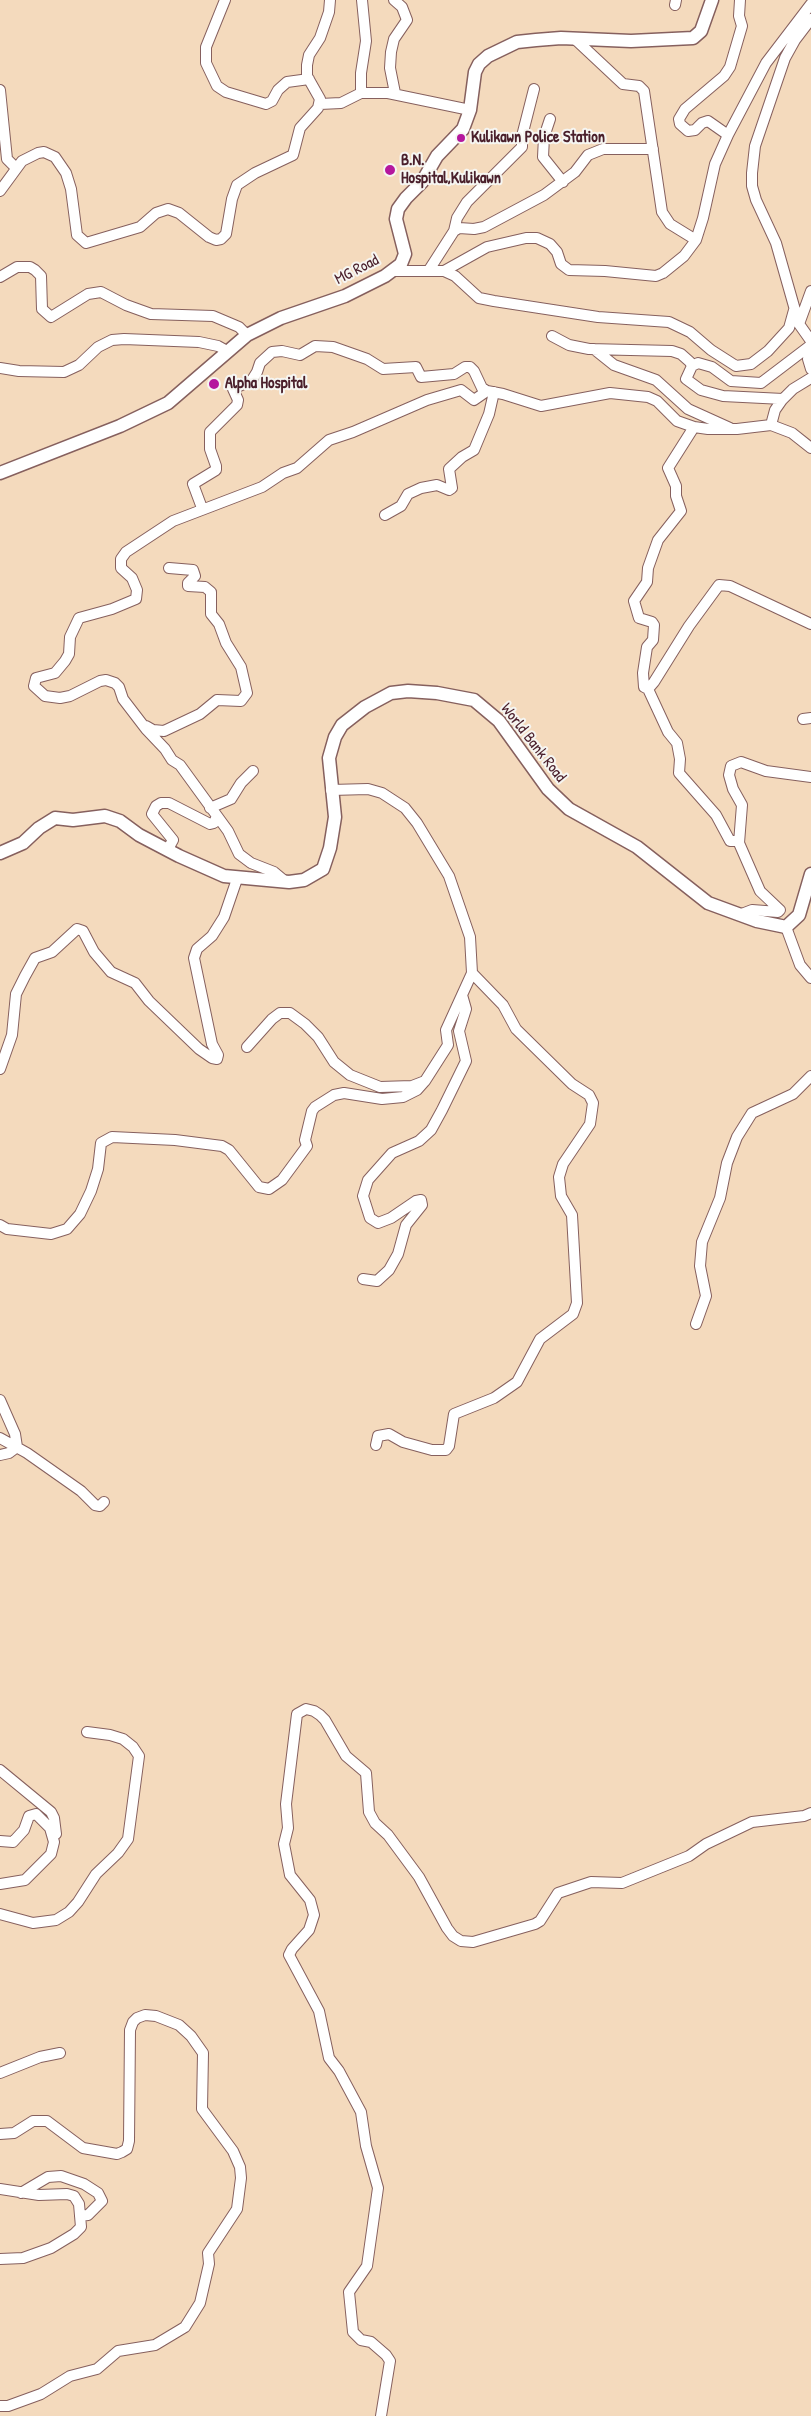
<!DOCTYPE html>
<style>
body{margin:0}
canvas{display:block;background:#f4dabd}
</style>
<canvas width="811" height="2416"></canvas>
<script>
const context = document.querySelector('canvas').getContext('2d');
context.lineJoin = 'round';
function toPath(rows) {
  const path = new Path2D();
  for (const r of rows) {
    path.moveTo(r[0], r[1]);
    for (let i = 2; i < r.length; i += 2) path.lineTo(r[i], r[i + 1]);
  }
  return path;
}
function strokePath(path, color, width, dash) {
  context.strokeStyle = color;
  context.lineWidth = width;
  context.lineCap = dash ? 'butt' : 'round';
  context.setLineDash(dash || []);
  context.stroke(path);
}
function drawText(font, color, halo, rows, align = 'center') {
  context.font = font + ' "Patrick Hand",sans-serif';
  context.lineWidth = 4;
  context.setLineDash([]);
  context.textBaseline = 'middle';
  context.strokeStyle = halo;
  context.fillStyle = color;
  for (const [text, x, y, turn = 0] of rows) {
    context.save();
    context.translate(x, y);
    context.rotate((+turn || 0) * Math.PI / 180);
    context.textAlign = isNaN(turn) ? turn : align;
    if (halo) context.strokeText(text, 0, 0);
    context.fillText(text, 0, 0);
    context.restore();
  }
}
const minor = toPath([
 [225,0,206,47,206,63,217,86,226,92,266,104,272,101,278,90,287,82,309,79],
 [394,0,402,7,407,20,394,39,391,52,390,68,395,93],
 [675,5,676,0],
 [811,19,795,40,785,58,755,146,752,173,752,186,756,200,776,243,799,324,811,341],
 [576,40,623,84,639,86,644,91,662,212,670,224,696,240],
 [0,90,7,159,16,168],
 [361,93,361,73,366,41,362,0],
 [320,104,341,103,361,93,388,93,470,110],
 [550,119,544,137,543,157,563,182],
 [728,135,708,121,702,123,695,130,688,131,680,124,679,119,685,109,724,76,730,67,742,26,739,16,740,0],
 [0,191,22,161,38,153,44,152,55,157,66,173,71,189,77,235,86,243,140,227,156,213,168,209,179,213,209,237,216,240,221,239,226,234,232,199,237,185,255,173,293,155,300,128,318,108,320,99,307,76,307,65,309,55,320,38,329,12,330,0],
 [454,231,457,218,467,202,522,147,522,136,534,89],
 [429,270,454,231,459,228,474,229,484,227,544,195,575,172,588,155,603,149,653,149],
 [393,271,444,271,455,276,479,298,494,301,598,317,669,322,690,332,711,350,736,366,751,364,768,351,789,328,794,310],
 [444,271,487,247,526,238,537,238,550,244,557,252,561,264,569,270,605,271,656,276,663,273,684,256,696,240,703,218,715,164,728,135,766,63,811,4],
 [0,277,17,267,30,267,35,270,41,276,42,309,51,317,88,294,101,292,126,305,151,314,213,316,239,327,247,335],
 [799,324,811,291],
 [552,336,569,345,589,349,672,351,681,354,690,362,692,366,686,379,701,390,723,396,783,399],
 [811,346,808,359,811,369],
 [589,349,594,349,614,365,656,380,688,409,730,428],
 [692,366,698,363,712,367,731,381,761,383,811,345],
 [0,368,19,371,64,372,79,365,98,347,112,340,124,339,199,342,218,346,227,351],
 [771,425,775,410,782,400,793,389,811,378],
 [694,427,668,468,676,486,676,496,681,511,658,540,648,568,647,582,634,601,639,618,652,622,654,625,653,640,647,647,643,673,644,687,648,689,654,682,689,626,719,585,730,586,811,624],
 [202,508,193,484,216,470,216,466,210,449,210,432,237,405,238,400,233,389,252,380,257,372,260,363,272,352,282,351,300,355,315,346,333,347,367,359,383,369,416,367,421,377,454,374,465,367,470,367,474,371,482,388,487,391],
 [385,515,401,506,408,494,421,488,437,485,449,490,452,488,449,469,462,457,474,450,489,414,494,392],
 [648,689,668,732,677,743,680,759,679,773,716,815,730,841,739,841],
 [803,719,811,718],
 [146,726,153,730,164,731,200,714,217,700,241,701,247,693,241,667,226,643,219,624,211,614,211,592,205,587,188,586,188,583,195,576,193,570,169,568],
 [331,790,368,789,382,793,405,808,417,823,449,876,470,937,472,973,503,1005,516,1029,572,1084,589,1095,593,1103,590,1124,563,1164,559,1177,561,1196,572,1215,577,1303,573,1314,540,1339,517,1382,494,1398,454,1414,449,1446,446,1450,432,1450,403,1442,389,1434,378,1436,376,1445],
 [210,808,231,799,241,783,253,771],
 [168,849,173,840,152,814,156,806,161,803,169,803,210,824,214,823,217,816],
 [286,882,274,872,251,863,239,854,228,831,180,765,172,760,165,749,146,729,123,699,119,687,115,683,106,680,100,681,70,696,60,698,45,696,34,686,36,678,55,673,65,661,69,654,70,637,79,618,112,609,136,599,137,590,132,578,121,568,121,559,126,552,173,521,262,487,283,473,297,468,329,440,353,432,427,400,461,390,474,400,487,391,503,394,541,406,610,393,648,397,657,401,677,421,694,427,708,429,737,429,771,425,792,433,811,448],
 [739,915,752,910,778,912,780,910,760,891,739,843,742,805,733,789,729,775,731,766,741,762,766,771,811,777],
 [786,927,800,965,811,978],
 [247,1047,272,1019,280,1013,290,1013,305,1024,318,1037,334,1062,350,1075,380,1087,412,1086,425,1081,448,1045,446,1030,472,973],
 [0,1069,12,1035,16,994,25,976,35,958,52,952,77,929,83,931,94,952,111,972,135,983,149,1001,199,1049,212,1058,217,1059,218,1055,212,1044,194,958,197,949,212,936,224,917,237,879],
 [0,1225,7,1229,51,1234,67,1229,80,1214,91,1191,98,1169,101,1143,112,1137,175,1140,222,1146,229,1150,259,1187,269,1189,282,1180,307,1146,305,1140,312,1111,315,1107,334,1095,344,1093,382,1099,403,1097,417,1090,425,1081],
 [363,1279,377,1281,389,1270,398,1254,406,1225,422,1205,421,1200,416,1201,391,1218,378,1223,370,1218,363,1196,368,1180,392,1153,419,1141,431,1130,442,1110,466,1061,459,1031,466,1009,462,995],
 [696,1324,706,1296,700,1266,702,1242,720,1198,727,1163,737,1137,752,1113,793,1094,811,1076],
 [0,1400,15,1434,17,1447,9,1453,0,1455],
 [0,1438,27,1453,81,1491,95,1505,100,1506,104,1502],
 [0,1770,51,1812,54,1818,56,1834],
 [0,1841,13,1842,24,1830,29,1816,36,1814,50,1828,54,1842,51,1854,25,1880,0,1884],
 [0,1914,33,1923,56,1920,69,1912,78,1902,96,1874,118,1853,128,1839,139,1756,133,1747,123,1739,110,1735,87,1732],
 [0,2073,40,2057,60,2053],
 [0,2134,14,2133,33,2121,47,2121,83,2148,117,2154,122,2152,127,2149,129,2141,130,2030,133,2022,137,2018,145,2015,156,2016,179,2025,191,2036,203,2053,202,2109,233,2151,240,2167,241,2178,237,2209,208,2253,209,2264,200,2303,185,2327,155,2345,118,2351,97,2369,70,2376,41,2394,8,2406,0,2406],
 [0,2189,39,2195,67,2194,74,2196,79,2204,81,2227,74,2234,51,2248,23,2258,0,2259],
 [21,2193,48,2177,61,2176,84,2184,98,2193,102,2201,88,2215,80,2216],
 [381,2416,390,2361,386,2355,371,2342,361,2340,353,2332,349,2292,367,2266,378,2188,366,2146,361,2112,339,2071,329,2058,319,2011,289,1955,292,1949,309,1930,314,1915,310,1900,290,1875,284,1844,288,1828,286,1804,297,1714,306,1709,314,1711,320,1715,325,1720,346,1756,366,1773,369,1812,375,1823,388,1835,419,1877,447,1928,453,1936,461,1941,473,1942,535,1924,540,1921,558,1893,591,1882,622,1883,689,1856,706,1844,752,1822,804,1816,811,1813]
]);
const major = toPath([
 [0,473,120,426,168,403,247,335,281,318,345,296,385,276,401,264,405,254,396,219,398,209,406,198,422,182,437,156,463,129,470,110,475,72,479,64,488,56,517,42,536,40,561,38,631,41,693,38,701,31,712,0],
 [0,853,23,843,39,828,55,818,73,820,105,816,120,821,139,835,179,856,224,876,289,882,304,880,323,869,330,848,335,817,329,758,335,737,342,725,365,707,391,693,408,691,437,693,474,700,499,721,548,789,569,809,637,847,708,903,757,921,786,927,799,915,811,874]
]);
const markers = [
 [461,138,5,"#b5179e"],
 [390,170,6,"#b5179e"],
 [214,384,6,"#b5179e"]
];
const poiNames = [
 ["Kulikawn Police Station",471,138],
 ["B.N.",401,161],
 ["Hospital,Kulikawn",401,179],
 ["Alpha Hospital",225,384]
];
const streetNames = [
 ["MG Road",357,270,-27],
 ["World Bank Road",533,743,52]
];
strokePath(minor, '#86605e', 12);
strokePath(major, '#86605e', 15);
strokePath(minor, '#fff', 10);
strokePath(major, '#fff', 12);
for (const [x, y, r, color] of markers) {
  const dot = new Path2D();
  dot.arc(x, y, r, 0, 2 * Math.PI);
  context.fillStyle = color;
  context.fill(dot);
  strokePath(dot, '#f6f6f2', 2);
}
drawText('bold 16px', '#4a1f2b', '#f6f6f2', poiNames, 'left');
drawText('16px', '#4a1f2b', '#f6f6f2', streetNames);
</script>
